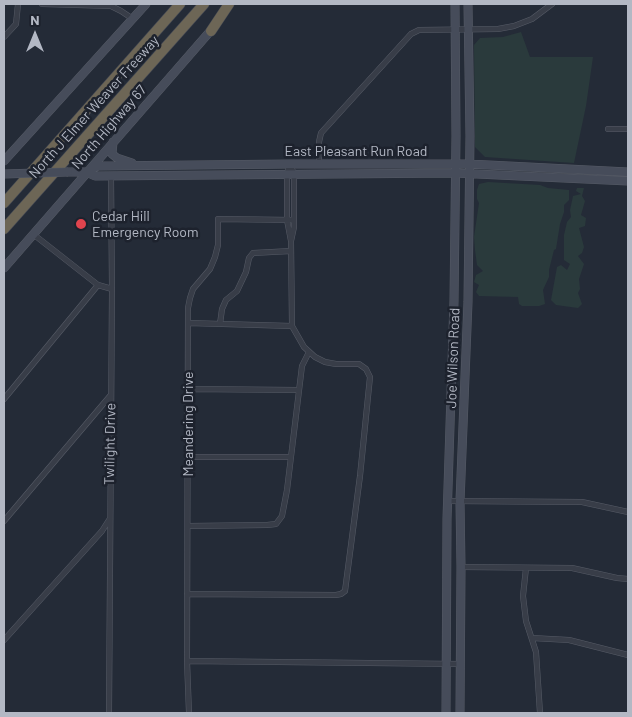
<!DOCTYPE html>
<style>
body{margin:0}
#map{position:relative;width:632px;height:717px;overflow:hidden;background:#242b37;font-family:Barlow,sans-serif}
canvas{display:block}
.frame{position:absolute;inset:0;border:5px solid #b3b8c4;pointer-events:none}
.north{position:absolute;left:10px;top:10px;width:50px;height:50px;-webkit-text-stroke:4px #1d222d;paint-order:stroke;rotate:0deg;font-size:14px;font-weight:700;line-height:20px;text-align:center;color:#b3b8c4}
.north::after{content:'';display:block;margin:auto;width:18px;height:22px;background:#b3b8c4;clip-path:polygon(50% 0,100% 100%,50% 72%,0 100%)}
</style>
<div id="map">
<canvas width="632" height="717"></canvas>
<div class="frame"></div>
<div class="north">N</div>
</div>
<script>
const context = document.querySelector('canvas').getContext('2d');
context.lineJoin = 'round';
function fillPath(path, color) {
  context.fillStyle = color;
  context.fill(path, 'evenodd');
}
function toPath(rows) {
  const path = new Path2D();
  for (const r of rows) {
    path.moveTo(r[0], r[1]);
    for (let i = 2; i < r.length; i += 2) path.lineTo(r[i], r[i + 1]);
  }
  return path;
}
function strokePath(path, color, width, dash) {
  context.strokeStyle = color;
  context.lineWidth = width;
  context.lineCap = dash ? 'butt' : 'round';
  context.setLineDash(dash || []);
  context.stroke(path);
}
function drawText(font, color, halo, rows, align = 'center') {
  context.font = font + ' Barlow,sans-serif';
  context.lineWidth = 5;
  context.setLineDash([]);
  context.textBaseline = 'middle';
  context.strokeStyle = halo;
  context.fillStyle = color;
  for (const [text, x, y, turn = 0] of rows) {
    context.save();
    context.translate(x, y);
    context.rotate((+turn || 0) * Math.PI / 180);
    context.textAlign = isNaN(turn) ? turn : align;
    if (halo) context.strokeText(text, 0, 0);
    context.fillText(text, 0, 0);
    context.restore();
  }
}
const green = toPath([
 [521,32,530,57,593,57,586,106,574,163,485,157,475,147,474,45,480,38,503,37],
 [488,182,540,185,548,188,569,190,569,200,564,205,564,212,560,224,556,249,554,250,549,270,549,277,543,290,545,304,539,306,522,306,519,304,518,297,479,296,476,292,479,285,474,282,476,275,483,271,477,265,475,250,474,237,479,203,477,199,477,190,479,184],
 [577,188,584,188,582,196,585,201,581,215,586,218,585,226,579,228,584,247,582,253,578,256,584,264,579,279,580,289,578,293,582,304,578,308,556,305,551,300,557,267,561,265,567,270,570,264,564,260,564,235,567,222,571,217,570,210,573,196,581,194,576,191]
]);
const minor = toPath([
 [42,4,111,6,121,11,133,19],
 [4,37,16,24,18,4],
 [608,129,628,129],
 [290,164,294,174,294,227,291,241],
 [319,164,319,142,321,133,411,34,419,30,498,29,514,26,532,19,552,4],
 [33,234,98,285,112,289],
 [188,323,292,326],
 [220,324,222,309,226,300,237,291,246,272,249,258,253,253,291,251],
 [188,389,298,390],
 [4,399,98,285],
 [188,457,290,457],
 [448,501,582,502,628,512],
 [4,521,110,396],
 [188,526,267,525,276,524,282,516,287,490,302,366,309,352],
 [461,567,572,568,617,578,628,579],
 [526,568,523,596,526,621,536,652,540,713],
 [187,594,336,595,341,594,345,591,360,476,370,377,366,369,359,364,336,364,325,362,315,357,304,347,292,326,291,241,287,220,287,174,290,164],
 [532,638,569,640,628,655],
 [4,640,102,531,109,520],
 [187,661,460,664],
 [109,713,112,289,111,175],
 [189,713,187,661,188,308,190,298,193,289,210,269,215,257,218,245,218,219,294,220]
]);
const secondary = toPath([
 [113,142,112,154,117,158,132,163],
 [4,161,146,4],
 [68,172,86,172,95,176,455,173,628,181],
 [86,172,98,166,290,164,469,164,628,172],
 [4,268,213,28],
 [446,713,447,519,454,301,456,136,455,4],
 [460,713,461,567,460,501,468,302,470,136,468,4]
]);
const motorway = toPath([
 [211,31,229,4],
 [4,203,180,4],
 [4,229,204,4]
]);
const secondaryBridge = toPath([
 [4,174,68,172]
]);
const markers = [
 [81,224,6,"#e0444e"]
];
const streetNames = [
 ["North J Elmer Weaver Freeway",94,107,-48],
 ["North Highway 67",109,127,-49],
 ["East Pleasant Run Road",356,151],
 ["Joe Wilson Road",453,358,-88],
 ["Meandering Drive",188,424,-90],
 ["Twilight Drive",110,444,-89]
];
const poiNames = [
 ["Cedar Hill",92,216],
 ["Emergency Room",92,232]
];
fillPath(green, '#2a3a3c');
strokePath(minor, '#565b66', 6);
strokePath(secondary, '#565b66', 9);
strokePath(motorway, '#434853', 11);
strokePath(minor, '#383d48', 5);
strokePath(secondary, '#464c5a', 8);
strokePath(motorway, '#6d6656', 10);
strokePath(secondaryBridge, '#565b66', 9, []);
strokePath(secondaryBridge, '#464c5a', 8);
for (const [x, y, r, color] of markers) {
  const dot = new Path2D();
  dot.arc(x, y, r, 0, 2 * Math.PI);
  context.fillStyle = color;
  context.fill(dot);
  strokePath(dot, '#1d222d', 2);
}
drawText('14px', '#b3b8c4', '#1d222d', streetNames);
drawText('14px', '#b3b8c4', '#1d222d', poiNames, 'left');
</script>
